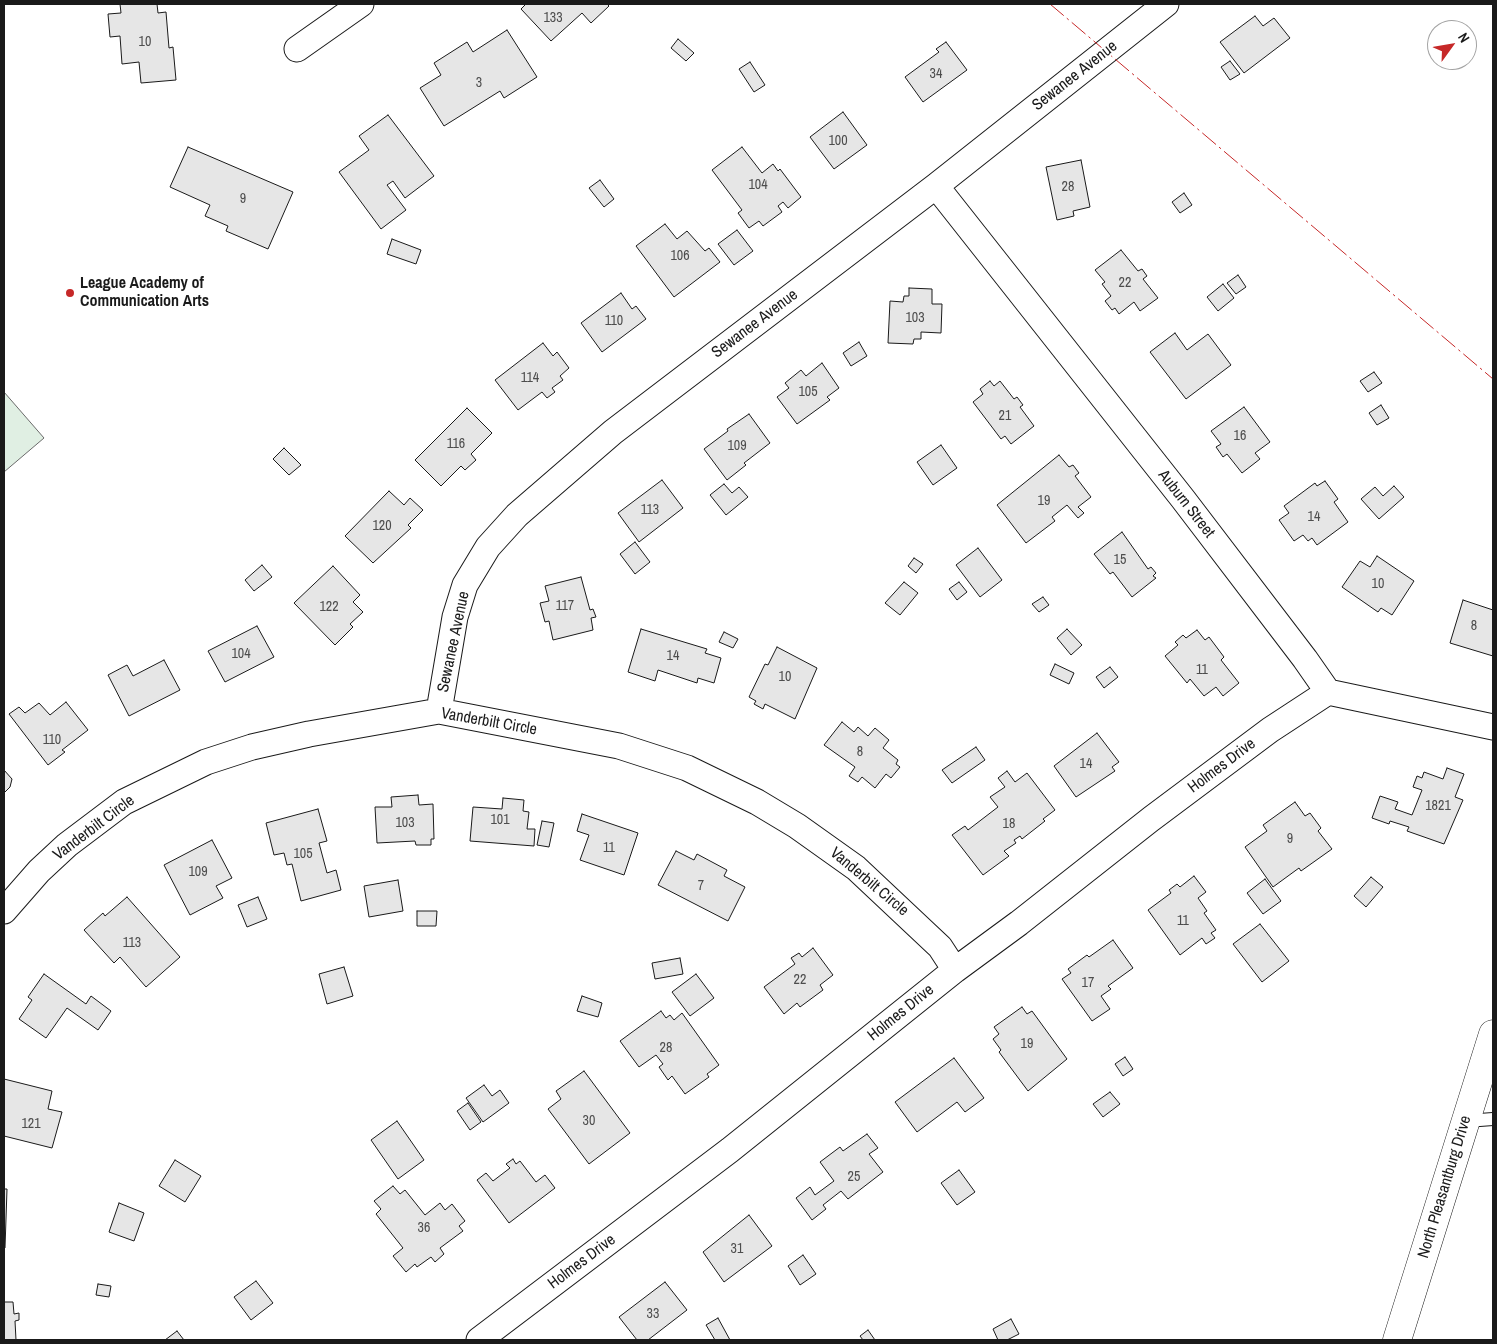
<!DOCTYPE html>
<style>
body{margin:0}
#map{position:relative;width:1497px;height:1344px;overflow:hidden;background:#fff;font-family:"Archivo Narrow",sans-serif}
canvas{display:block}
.frame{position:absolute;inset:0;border:5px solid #1a1a1a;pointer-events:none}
.north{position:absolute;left:1427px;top:20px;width:50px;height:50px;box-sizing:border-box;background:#fff;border:1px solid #a3a3a3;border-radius:50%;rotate:58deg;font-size:14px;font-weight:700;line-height:20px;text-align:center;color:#1a1a1a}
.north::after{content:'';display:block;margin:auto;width:18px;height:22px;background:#c62828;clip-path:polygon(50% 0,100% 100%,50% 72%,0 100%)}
</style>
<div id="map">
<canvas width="1497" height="1344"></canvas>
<div class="frame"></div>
<div class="north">N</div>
</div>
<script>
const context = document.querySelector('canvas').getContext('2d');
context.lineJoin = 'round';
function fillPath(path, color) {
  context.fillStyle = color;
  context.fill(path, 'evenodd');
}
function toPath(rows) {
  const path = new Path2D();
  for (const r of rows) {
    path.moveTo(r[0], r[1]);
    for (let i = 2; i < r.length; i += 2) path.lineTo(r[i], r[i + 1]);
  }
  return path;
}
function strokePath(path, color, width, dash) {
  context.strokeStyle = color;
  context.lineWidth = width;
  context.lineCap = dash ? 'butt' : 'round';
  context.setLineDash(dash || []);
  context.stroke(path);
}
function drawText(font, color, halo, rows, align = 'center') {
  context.font = font + ' "Archivo Narrow",sans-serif';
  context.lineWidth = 4;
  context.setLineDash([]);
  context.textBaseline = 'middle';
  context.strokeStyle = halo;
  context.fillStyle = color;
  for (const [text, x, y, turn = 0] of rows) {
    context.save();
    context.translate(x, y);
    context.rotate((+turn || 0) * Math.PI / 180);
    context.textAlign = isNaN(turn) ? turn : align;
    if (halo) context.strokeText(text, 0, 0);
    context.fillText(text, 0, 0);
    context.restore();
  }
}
const green = toPath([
 [4,392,44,438,4,472,4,392]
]);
const building = toPath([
 [120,4,157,4,158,13,166,12,169,48,173,47,176,80,141,83,139,62,122,64,120,36,110,37,108,14,121,13,120,4],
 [526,4,607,4,609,6,591,23,582,13,551,41,521,9,526,4],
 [1255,16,1263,26,1274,18,1290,38,1244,73,1220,42,1255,16],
 [507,30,537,77,504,98,500,91,444,126,420,88,441,75,434,63,467,42,473,52,507,30],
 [678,39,694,53,686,61,671,48,678,39],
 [946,42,967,70,923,102,905,77,939,52,936,49,946,42],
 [1230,61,1240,74,1230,80,1221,67,1230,61],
 [750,62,765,85,754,92,739,69,750,62],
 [843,112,867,145,834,169,810,137,843,112],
 [388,115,434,176,405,198,393,181,387,185,406,210,381,229,339,172,369,150,359,136,388,115],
 [188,147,293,192,268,249,226,231,228,226,205,216,210,205,170,187,188,147],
 [742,147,762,173,773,164,778,171,780,169,801,197,788,208,783,202,778,206,782,212,763,226,759,221,749,228,738,213,742,210,712,170,742,147],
 [1081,160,1090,207,1073,211,1074,216,1057,220,1046,167,1081,160],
 [600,180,614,199,604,207,589,188,600,180],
 [1184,193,1192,205,1180,213,1172,202,1184,193],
 [665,224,677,239,687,231,705,251,709,248,720,262,674,297,636,246,665,224],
 [737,230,753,251,734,265,718,244,737,230],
 [392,239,421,250,416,264,387,254,392,239],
 [1121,250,1138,271,1142,269,1147,276,1143,279,1158,298,1140,311,1134,302,1119,314,1115,308,1112,310,1105,301,1111,296,1102,284,1105,282,1095,270,1121,250],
 [1238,275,1246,287,1236,294,1227,283,1238,275],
 [1223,284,1234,298,1218,311,1207,297,1223,284],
 [909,288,932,289,932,304,942,304,941,333,921,332,921,339,914,339,913,344,888,343,890,301,903,302,904,296,909,296,909,288],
 [621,293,632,309,636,306,646,319,602,352,581,323,621,293],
 [1175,333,1187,350,1208,334,1231,365,1186,399,1150,352,1175,333],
 [859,342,867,356,851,366,843,353,859,342],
 [543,343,553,356,557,352,569,368,560,376,563,380,552,388,555,392,547,398,542,392,518,410,495,380,543,343],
 [822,363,839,388,827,397,830,400,797,424,777,397,789,388,785,383,801,370,806,376,822,363],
 [1374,372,1382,383,1368,392,1360,381,1374,372],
 [990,381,994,386,1000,381,1014,399,1017,397,1023,405,1020,407,1034,426,1011,444,1005,436,1001,439,973,402,983,394,980,389,990,381],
 [1381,405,1389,418,1377,425,1369,413,1381,405],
 [1244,407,1270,442,1255,453,1260,459,1242,473,1227,454,1223,457,1216,447,1221,444,1211,431,1244,407],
 [467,408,492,433,471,454,476,460,465,470,461,466,441,486,415,460,467,408],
 [749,414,770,443,744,463,746,465,727,480,704,449,728,431,727,429,749,414],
 [941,445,957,468,933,485,917,462,941,445],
 [284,448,301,465,289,475,273,459,284,448],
 [1059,455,1069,467,1073,465,1079,473,1075,476,1091,497,1078,507,1084,513,1078,518,1067,505,1052,517,1055,521,1026,543,997,505,1059,455],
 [662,480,683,508,639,542,618,513,662,480],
 [1325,481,1338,499,1334,502,1348,522,1317,545,1312,538,1308,541,1303,535,1294,541,1279,520,1289,513,1284,506,1315,483,1317,486,1325,481],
 [724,484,732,493,739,487,748,497,726,515,710,495,724,484],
 [1394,486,1404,497,1379,519,1361,499,1375,487,1383,496,1394,486],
 [389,491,404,505,410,498,423,510,408,525,411,528,373,563,345,536,389,491],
 [1122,532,1148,569,1151,567,1156,573,1153,576,1156,578,1132,597,1113,572,1110,574,1094,554,1122,532],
 [635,542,650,562,635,574,620,554,635,542],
 [978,548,1002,580,980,597,956,565,978,548],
 [1377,556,1414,581,1392,615,1381,608,1378,612,1342,587,1360,561,1370,567,1377,556],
 [914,558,923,564,916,573,908,566,914,558],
 [262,565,272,577,254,591,245,580,262,565],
 [333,566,360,595,353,602,363,612,350,624,353,627,335,645,294,603,333,566],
 [581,577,590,610,593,609,596,617,591,618,593,630,553,640,549,621,545,622,540,603,549,601,545,586,581,577],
 [904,582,918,593,900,615,885,603,904,582],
 [959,582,967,592,957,600,949,589,959,582],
 [1043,597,1049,605,1039,612,1032,604,1043,597],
 [1463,600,1493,610,1493,656,1450,643,1463,600],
 [257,626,274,657,225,682,208,651,257,626],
 [641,629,707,649,705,653,721,658,714,683,698,678,697,683,658,670,655,681,628,672,641,629],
 [1067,629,1082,645,1071,655,1057,638,1067,629],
 [1197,630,1205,640,1209,637,1224,657,1221,660,1239,683,1223,696,1216,687,1204,696,1190,679,1187,683,1165,656,1178,645,1175,642,1183,635,1186,638,1197,630],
 [724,632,738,639,733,648,719,642,724,632],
 [777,647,817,668,795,719,765,704,763,709,754,704,756,701,749,697,765,664,768,665,777,647],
 [164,660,180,690,129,716,108,675,127,665,133,676,164,660],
 [1055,664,1074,673,1069,684,1050,675,1055,664],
 [1110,667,1118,677,1104,688,1096,677,1110,667],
 [66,702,88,730,62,750,65,752,48,765,9,714,19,707,25,713,39,703,50,715,66,702],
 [842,722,854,732,858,727,868,736,875,728,889,740,883,748,898,760,896,764,900,767,891,778,886,774,875,788,862,777,858,782,849,776,855,767,824,745,842,722],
 [1097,733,1119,762,1112,767,1115,771,1076,797,1054,766,1097,733],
 [976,747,985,760,952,783,942,770,976,747],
 [1447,768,1464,774,1455,797,1463,800,1444,844,1407,831,1409,827,1390,821,1389,824,1372,818,1380,796,1398,802,1395,809,1412,815,1422,790,1413,787,1417,776,1422,778,1424,772,1443,779,1447,768],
 [4,770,12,779,10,787,4,793,4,770],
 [1007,771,1015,782,1027,773,1055,810,1043,819,1045,821,1022,839,1020,836,1014,840,1016,843,1004,851,1009,856,983,875,952,835,965,826,968,830,998,807,990,797,1005,787,998,778,1007,771],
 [418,795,419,805,433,804,434,839,431,839,431,845,416,845,415,841,377,843,375,807,392,807,391,797,418,795],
 [503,798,524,800,523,811,529,812,527,829,535,829,534,846,470,841,473,807,502,809,503,798],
 [1295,802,1305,816,1310,813,1321,828,1318,831,1332,849,1301,871,1299,868,1273,887,1245,847,1267,831,1263,825,1295,802],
 [318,809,327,841,319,843,327,873,336,870,341,890,301,901,292,864,287,865,284,853,274,855,266,823,318,809],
 [582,814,638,833,624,875,580,860,589,835,577,831,582,814],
 [542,821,554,823,549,847,537,845,542,821],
 [212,840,232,878,216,886,223,898,190,915,164,865,212,840],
 [676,851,694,860,697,854,727,870,724,876,745,887,728,921,658,885,676,851],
 [1194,876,1206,892,1198,898,1207,911,1204,913,1216,930,1211,933,1215,938,1206,944,1202,938,1180,955,1148,910,1171,893,1169,890,1177,884,1180,887,1194,876],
 [1371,877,1383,887,1366,907,1354,896,1371,877],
 [1265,879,1281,901,1263,914,1247,893,1265,879],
 [398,880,403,911,369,917,364,886,398,880],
 [127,897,180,957,146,987,120,957,114,963,84,930,103,913,105,916,127,897],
 [258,897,267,919,247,927,238,905,258,897],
 [417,911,437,911,436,926,417,926,417,911],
 [1260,924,1289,961,1262,982,1233,944,1260,924],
 [1113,940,1133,968,1108,986,1111,989,1101,996,1110,1009,1092,1021,1062,979,1071,973,1068,969,1087,955,1089,957,1113,940],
 [813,948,833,975,820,985,823,990,800,1007,797,1003,784,1014,764,987,795,964,791,958,799,953,802,957,813,948],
 [680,958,683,974,655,979,652,963,680,958],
 [344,967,353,996,327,1004,319,974,344,967],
 [44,974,86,1004,91,996,111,1011,98,1030,67,1008,46,1038,19,1019,32,1000,28,997,44,974],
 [696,974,714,998,690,1016,672,992,696,974],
 [582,996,602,1003,598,1017,577,1011,582,996],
 [1022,1007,1027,1014,1032,1011,1067,1059,1028,1091,999,1052,1001,1050,993,1039,999,1034,994,1027,1022,1007],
 [661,1011,666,1018,670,1015,674,1020,682,1013,719,1065,707,1074,709,1077,685,1094,672,1076,668,1080,659,1067,663,1064,656,1055,639,1067,620,1041,661,1011],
 [1125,1057,1133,1069,1123,1076,1115,1064,1125,1057],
 [954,1058,984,1098,965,1112,957,1102,917,1132,895,1102,954,1058],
 [584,1071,630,1133,589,1164,548,1109,561,1099,556,1091,584,1071],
 [4,1079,52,1091,48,1109,62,1112,52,1148,4,1136,4,1079],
 [484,1085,492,1096,500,1090,509,1103,483,1122,466,1098,484,1085],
 [1110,1092,1120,1104,1103,1117,1093,1104,1110,1092],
 [468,1103,481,1122,470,1130,457,1111,468,1103],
 [397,1121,424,1160,398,1179,371,1140,397,1121],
 [867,1134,878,1148,869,1154,883,1172,848,1199,841,1191,823,1205,826,1209,812,1220,796,1198,810,1187,815,1195,834,1181,820,1162,840,1147,843,1151,867,1134],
 [513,1159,516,1164,520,1161,536,1182,545,1175,555,1188,509,1223,477,1180,486,1173,493,1181,510,1168,506,1164,513,1159],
 [175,1160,201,1176,185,1202,159,1186,175,1160],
 [959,1170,975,1192,957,1205,941,1183,959,1170],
 [393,1186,400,1194,405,1190,425,1215,440,1203,445,1210,452,1204,465,1221,459,1226,463,1231,440,1248,444,1254,435,1262,431,1257,417,1267,415,1264,406,1272,393,1256,403,1248,376,1214,381,1209,374,1201,393,1186],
 [4,1189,7,1189,5,1248,4,1248,4,1189],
 [119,1203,144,1213,134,1241,109,1232,119,1203],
 [749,1215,772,1246,724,1282,703,1252,749,1215],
 [803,1255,816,1274,800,1285,788,1266,803,1255],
 [256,1281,273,1303,251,1320,234,1297,256,1281],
 [665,1282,687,1310,648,1340,637,1340,619,1317,665,1282],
 [98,1284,111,1286,109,1297,96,1295,98,1284],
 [4,1302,13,1302,14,1314,19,1313,19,1320,15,1321,16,1340,4,1340,4,1302],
 [718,1318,730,1340,715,1340,706,1325,718,1318],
 [1011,1319,1019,1334,1007,1340,998,1340,993,1329,1011,1319],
 [868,1330,875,1340,863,1340,860,1336,868,1330],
 [177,1331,184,1340,165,1340,177,1331]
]);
const service = toPath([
 [1466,1121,1493,1119]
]);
const minor = toPath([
 [297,49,361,4],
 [936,186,1183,499,1305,659,1328,692,1493,727],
 [439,711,455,617,465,585,488,547,517,515,613,432,936,186,1166,4],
 [4,911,39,871,67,845,124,802,206,762,252,747,309,734,439,711,619,746,687,768,757,802,797,826,856,868,940,947,955,970],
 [479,1340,730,1150,955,970,1019,923,1151,819,1270,730,1328,692]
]);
const secondary = toPath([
 [1397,1340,1493,1034]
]);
const power = toPath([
 [1050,4,1493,379]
]);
const markers = [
 [70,293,5,"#c62828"]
];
const numberNames = [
 ["133",553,18],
 ["10",145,42],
 ["34",936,74],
 ["3",479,83],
 ["100",838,141],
 ["104",758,185],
 ["28",1068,187],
 ["9",243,199],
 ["106",680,256],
 ["22",1125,283],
 ["103",915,318],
 ["110",614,321],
 ["114",530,378],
 ["105",808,392],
 ["21",1005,416],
 ["16",1240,436],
 ["116",456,444],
 ["109",737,446],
 ["19",1044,501],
 ["113",650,510],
 ["14",1314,517],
 ["120",382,526],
 ["15",1120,560],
 ["10",1378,584],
 ["117",565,606],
 ["122",329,607],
 ["8",1474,626],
 ["104",241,654],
 ["14",673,656],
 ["11",1202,670],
 ["10",785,677],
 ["110",52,740],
 ["8",860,752],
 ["14",1086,764],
 ["1821",1438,806],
 ["101",500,820],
 ["103",405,823],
 ["18",1009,824],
 ["9",1290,839],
 ["11",609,848],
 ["105",303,854],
 ["109",198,872],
 ["7",701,886],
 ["11",1183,921],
 ["113",132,943],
 ["22",800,980],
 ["17",1088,983],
 ["19",1027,1044],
 ["28",666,1048],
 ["30",589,1121],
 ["121",31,1124],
 ["25",854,1177],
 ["36",424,1228],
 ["31",737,1249],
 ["33",653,1314]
];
const streetNames = [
 ["Sewanee Avenue",1075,76,-38],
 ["Sewanee Avenue",755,324,-37],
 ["Auburn Street",1186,504,52],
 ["Sewanee Avenue",454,642,-78],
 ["Vanderbilt Circle",489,722,10],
 ["Holmes Drive",1222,766,-37],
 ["Vanderbilt Circle",94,828,-37],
 ["Vanderbilt Circle",869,882,40],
 ["Holmes Drive",901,1013,-39],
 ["North Pleasantburg Drive",1445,1187,-73],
 ["Holmes Drive",582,1262,-37]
];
const poiNames = [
 ["League Academy of",80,284],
 ["Communication Arts",80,302]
];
fillPath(green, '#e0efe3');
strokePath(green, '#6a6a6a', 1);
fillPath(building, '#e6e6e6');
strokePath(building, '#1a1a1a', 1);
strokePath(service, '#1a1a1a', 14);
strokePath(minor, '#1a1a1a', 27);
strokePath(secondary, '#1a1a1a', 29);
strokePath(service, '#fff', 12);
strokePath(minor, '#fff', 25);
strokePath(secondary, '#fff', 28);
strokePath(power, '#c62828', 1, [18, 4, 2.5, 4]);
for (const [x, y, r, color] of markers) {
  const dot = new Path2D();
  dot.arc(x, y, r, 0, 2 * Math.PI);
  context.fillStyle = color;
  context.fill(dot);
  strokePath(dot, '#fff', 2);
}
drawText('14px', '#4d4d4d', null, numberNames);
drawText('16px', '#1a1a1a', '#fff', streetNames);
drawText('bold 16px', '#1a1a1a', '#fff', poiNames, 'left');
</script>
